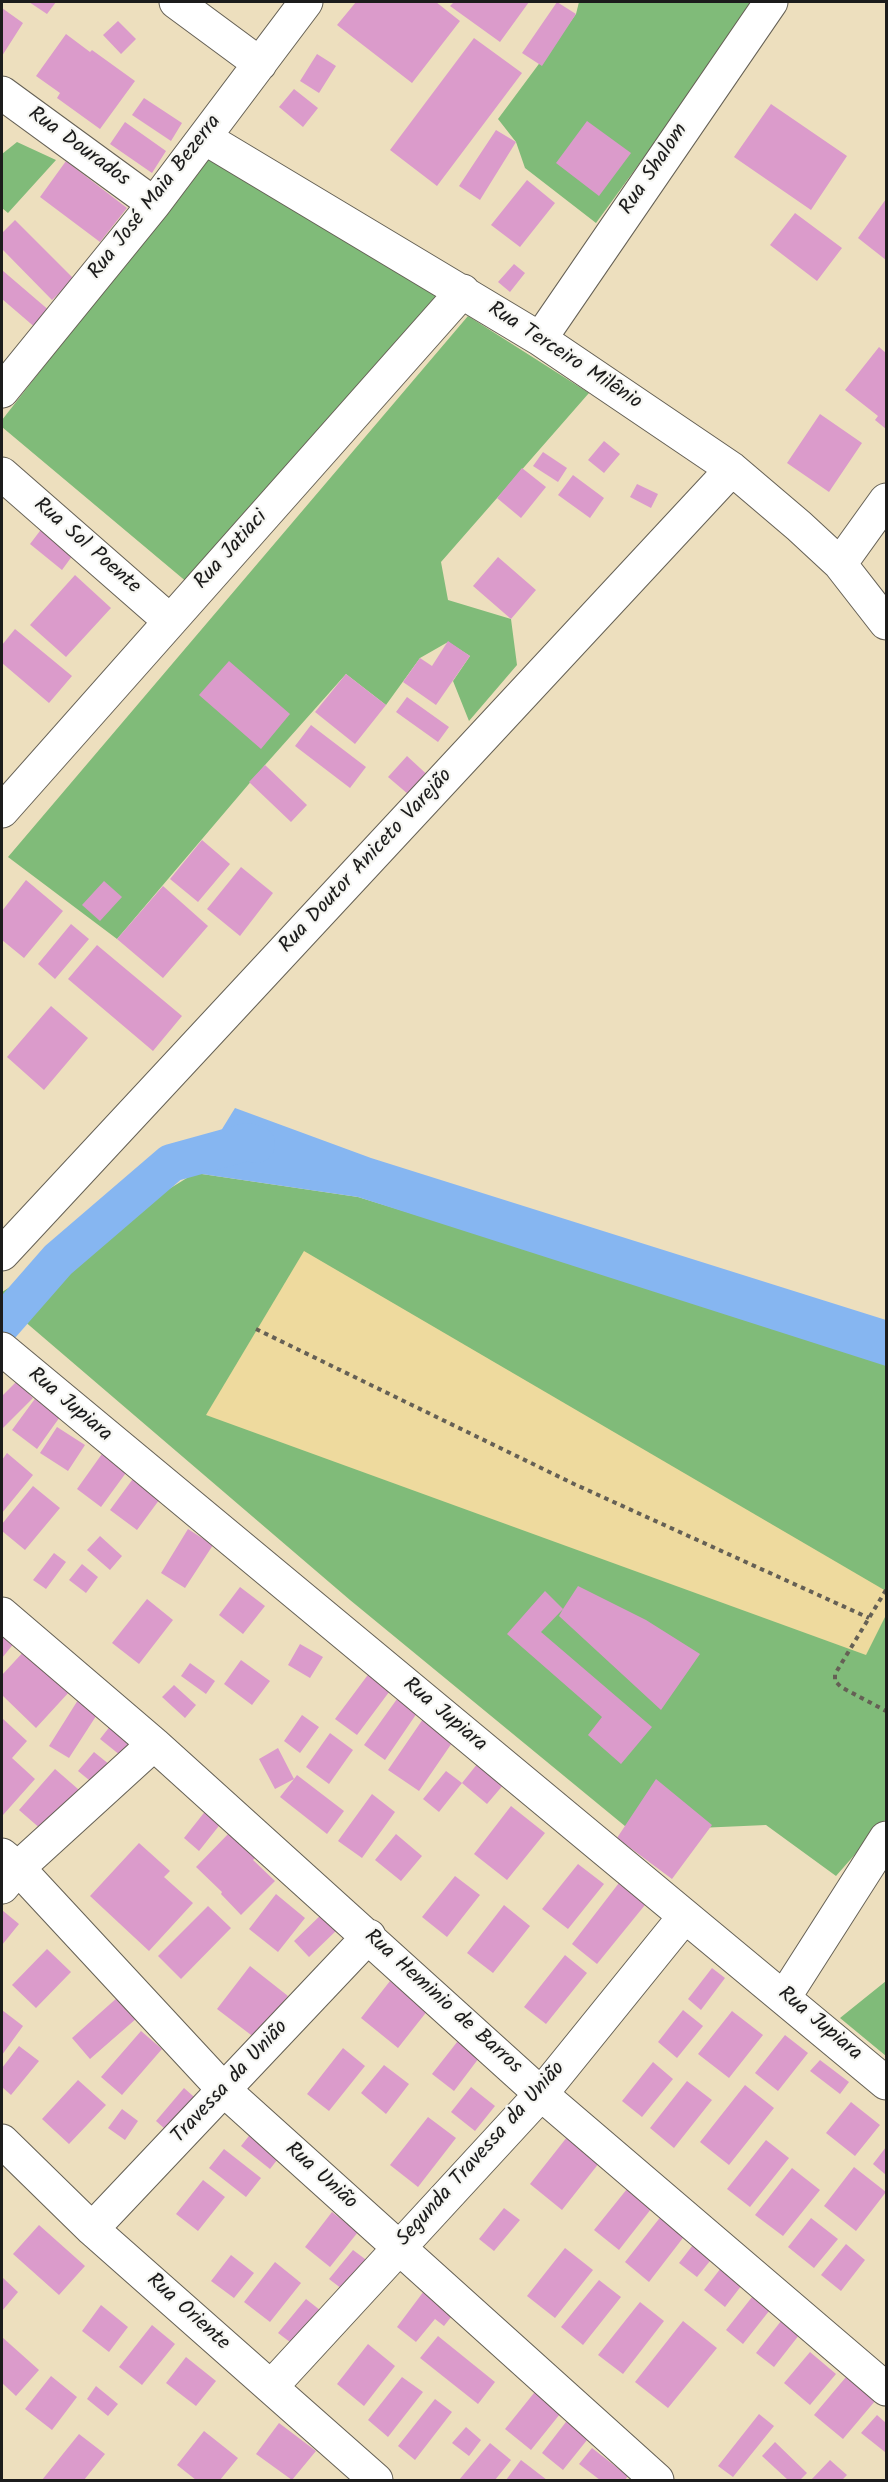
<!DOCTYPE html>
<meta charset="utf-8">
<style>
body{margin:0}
#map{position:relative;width:888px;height:2482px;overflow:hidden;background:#eddfbe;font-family:Kalam,sans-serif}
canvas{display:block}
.frame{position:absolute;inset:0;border:3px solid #1c1c1c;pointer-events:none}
</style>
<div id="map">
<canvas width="888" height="2482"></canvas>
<div class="frame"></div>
</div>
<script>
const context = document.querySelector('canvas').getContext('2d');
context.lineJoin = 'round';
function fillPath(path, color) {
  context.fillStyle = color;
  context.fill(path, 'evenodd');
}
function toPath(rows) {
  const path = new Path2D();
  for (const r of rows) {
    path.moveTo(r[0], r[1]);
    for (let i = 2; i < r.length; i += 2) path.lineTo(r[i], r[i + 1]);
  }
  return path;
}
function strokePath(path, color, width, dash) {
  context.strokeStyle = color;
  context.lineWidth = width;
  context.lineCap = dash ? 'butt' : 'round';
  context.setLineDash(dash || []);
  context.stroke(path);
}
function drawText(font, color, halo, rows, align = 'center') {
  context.font = font + ' Kalam,sans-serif';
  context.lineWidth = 4.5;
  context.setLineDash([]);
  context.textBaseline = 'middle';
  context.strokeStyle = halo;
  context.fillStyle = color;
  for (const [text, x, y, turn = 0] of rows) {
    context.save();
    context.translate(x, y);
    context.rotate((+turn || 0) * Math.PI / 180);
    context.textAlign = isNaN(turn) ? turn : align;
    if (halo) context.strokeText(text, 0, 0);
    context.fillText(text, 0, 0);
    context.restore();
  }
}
const forest = toPath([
 [579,2,757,2,596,223,525,168,516,142,498,119,576,14],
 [17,142,56,160,8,213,2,208,2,154],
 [211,152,443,295,188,583,2,427,2,420],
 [468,316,589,393,441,562,448,600,511,619,517,665,469,721,453,681,470,656,448,642,420,658,386,705,346,674,265,765,117,939,8,857],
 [195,1173,358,1197,886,1359,886,1819,836,1876,766,1825,631,1831,350,1600,2,1302,2,1292],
 [886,1981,886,2056,840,2018]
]);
const sand = toPath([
 [304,1251,886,1591,886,1615,866,1655,206,1415]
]);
const water = toPath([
 [235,1108,371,1158,886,1320,886,1366,358,1197,195,1173]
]);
const canal = toPath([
 [2,1324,58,1260,171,1163,247,1142,256,1144]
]);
const building = toPath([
 [29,2,56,2,47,14],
 [356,2,436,2,460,21,412,83,337,25],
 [454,2,529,2,500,42,450,6],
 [557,2,576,14,542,66,522,53],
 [2,8,23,23,2,56],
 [118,21,136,39,121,54,103,35],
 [66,34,90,52,92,50,135,81,100,129,57,98,60,93,36,76],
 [474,38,522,73,437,186,390,150],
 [317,54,336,66,319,93,300,81],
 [294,89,318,108,303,127,279,107],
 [144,98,182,123,171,141,132,115],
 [771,104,847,156,811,210,734,157],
 [587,121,631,153,599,196,556,163],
 [125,122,166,151,152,173,110,144],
 [496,130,516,142,480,200,459,186],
 [66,161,127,208,100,242,40,197],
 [527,180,555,203,520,247,491,225],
 [886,199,886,260,858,238],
 [795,213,842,248,817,281,770,245],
 [15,220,74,279,52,300,2,249,2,233],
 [514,264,525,273,510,292,498,282],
 [2,270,51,312,37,329,2,299],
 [879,347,886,353,886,429,875,420,878,416,845,390],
 [820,414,862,443,829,492,787,463],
 [604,441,620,454,604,473,588,460],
 [543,452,567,468,558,482,533,466],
 [522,468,546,487,521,518,497,498],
 [573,475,604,498,590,518,558,495],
 [637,484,658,494,651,508,630,497],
 [46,523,78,548,62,570,30,544],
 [498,557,536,590,511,619,473,586],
 [75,575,111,608,66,657,30,625],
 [15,629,72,676,49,703,2,663,2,645],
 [448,641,470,656,436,705,403,682,420,658,432,666],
 [229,661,290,714,261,749,199,695],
 [346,674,386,705,355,744,315,712],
 [407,697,449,727,438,742,396,712],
 [311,725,366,767,350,788,295,746],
 [407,756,433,780,415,800,388,777],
 [265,765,307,805,291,822,249,782],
 [202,840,230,864,198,902,170,879],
 [241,867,273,893,240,936,207,909],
 [26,880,63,911,24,958,2,940,2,911],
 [104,881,122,897,100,921,82,905],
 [163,886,208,926,163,978,117,939],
 [71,924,89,939,55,979,38,964],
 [97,945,182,1016,153,1051,68,979],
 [51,1006,88,1038,44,1090,7,1057],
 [17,1381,33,1398,2,1429,2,1396],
 [37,1396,62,1414,37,1449,12,1430],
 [57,1427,85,1445,68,1471,40,1453],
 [104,1451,128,1470,101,1507,77,1489],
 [7,1453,33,1475,2,1513,2,1460],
 [138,1472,165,1492,137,1530,110,1510],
 [33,1486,60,1508,25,1550,2,1531,2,1524],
 [188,1529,213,1545,185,1588,161,1573],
 [100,1536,122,1556,110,1570,87,1550],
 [54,1553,66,1562,46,1589,33,1580],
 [82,1564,98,1577,86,1593,69,1580],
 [578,1586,646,1620,700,1654,661,1710,559,1616,563,1609,541,1632,652,1727,621,1764,588,1735,602,1717,507,1634,545,1591,563,1609],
 [240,1587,265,1606,243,1634,219,1615],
 [147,1599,173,1620,139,1664,112,1643],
 [2,1631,15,1642,2,1658],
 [300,1644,323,1657,310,1678,288,1665],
 [26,1649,70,1691,36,1728,2,1695,2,1675],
 [241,1660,270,1681,252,1705,224,1684],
 [190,1663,215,1681,206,1694,181,1676],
 [370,1672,392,1688,357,1735,335,1719],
 [174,1685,196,1705,185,1718,162,1697],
 [397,1699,417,1713,385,1760,364,1745],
 [78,1700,98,1713,69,1758,49,1746],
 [302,1715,319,1727,300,1753,284,1741],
 [2,1718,27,1741,12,1758,35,1779,3,1815],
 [423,1719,454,1740,419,1791,388,1770],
 [115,1720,146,1744,130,1763,100,1739],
 [330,1733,353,1750,329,1784,306,1767],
 [278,1748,294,1779,297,1775,344,1811,327,1834,280,1797,294,1779,275,1789,259,1759],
 [94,1752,115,1769,100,1789,78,1771],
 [478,1763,504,1784,487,1804,462,1783],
 [55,1769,86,1796,50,1837,19,1810],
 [446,1771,462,1783,439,1812,423,1799],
 [656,1779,712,1825,672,1879,617,1838],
 [372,1794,395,1812,362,1858,338,1841],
 [511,1806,545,1833,507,1880,474,1854],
 [207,1809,222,1822,199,1851,184,1838],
 [231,1831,257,1856,253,1860,275,1881,241,1915,221,1894,222,1892,196,1867],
 [396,1834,422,1856,401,1881,375,1860],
 [139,1843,170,1871,164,1877,193,1903,149,1951,90,1896],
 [578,1864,604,1884,568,1929,542,1909],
 [455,1876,480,1895,447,1937,422,1917],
 [622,1879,649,1900,597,1964,572,1944],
 [276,1894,305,1918,278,1952,249,1929],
 [504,1905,530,1926,493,1973,467,1953],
 [208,1906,231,1928,181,1979,158,1956],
 [2,1910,19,1924,2,1945],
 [325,1911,340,1927,309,1957,294,1941],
 [47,1949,71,1972,36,2008,12,1985],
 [565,1955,587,1973,546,2024,524,2007],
 [250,1966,288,1996,255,2038,217,2009],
 [712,1968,725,1978,701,2010,688,1999],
 [390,1981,428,2010,398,2048,361,2018],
 [118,1997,137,2018,90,2059,72,2038],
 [2,2010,23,2026,2,2055],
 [683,2010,703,2026,677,2058,658,2042],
 [732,2011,763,2035,729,2078,698,2054],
 [141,2031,162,2049,122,2095,101,2077],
 [785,2035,808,2053,778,2091,755,2073],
 [461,2037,482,2054,454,2091,432,2074],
 [19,2046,39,2061,11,2095,2,2087,2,2068],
 [343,2048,365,2066,329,2111,307,2094],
 [820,2060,849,2082,840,2094,810,2071],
 [653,2062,673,2079,642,2117,622,2101],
 [384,2065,409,2084,386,2114,361,2093],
 [78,2080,106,2105,69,2144,42,2119],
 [687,2081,712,2100,674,2148,650,2128],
 [745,2085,774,2108,729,2165,700,2142],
 [471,2087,495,2106,475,2131,451,2112],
 [184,2088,201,2103,173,2136,156,2121],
 [851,2102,880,2125,855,2156,826,2133],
 [122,2109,138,2121,125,2140,108,2128],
 [428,2117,456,2138,418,2187,390,2165],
 [252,2132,281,2155,270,2169,241,2146],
 [571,2132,603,2158,562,2210,530,2184],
 [766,2140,789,2158,750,2207,727,2189],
 [886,2147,886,2175,873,2164],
 [224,2149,261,2178,246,2197,209,2168],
 [854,2167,886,2192,856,2231,824,2206],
 [792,2168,820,2190,783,2236,755,2215],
 [203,2180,225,2197,198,2231,176,2214],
 [627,2189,651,2209,619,2250,594,2230],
 [504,2208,520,2220,494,2251,479,2239],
 [332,2212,358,2232,330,2267,305,2247],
 [662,2215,686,2234,649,2282,625,2262],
 [811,2218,838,2239,814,2268,788,2247],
 [39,2225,85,2266,59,2295,13,2254],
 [696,2241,714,2256,697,2277,679,2263],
 [846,2244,865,2260,841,2291,821,2275],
 [565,2248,593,2270,555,2318,527,2296],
 [353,2250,369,2262,346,2292,329,2279],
 [231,2255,254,2273,234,2298,211,2281],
 [275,2262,301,2283,270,2322,244,2302],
 [724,2264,745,2281,725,2307,704,2290],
 [2,2277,18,2292,2,2311],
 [599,2280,621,2297,583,2345,561,2327],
 [430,2283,459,2307,444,2326,435,2319,416,2342,397,2327],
 [756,2292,773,2306,743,2344,726,2330],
 [306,2299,325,2314,298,2348,278,2333],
 [640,2302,664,2321,623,2374,598,2355],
 [101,2305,128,2327,109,2352,82,2331],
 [785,2316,803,2330,774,2367,756,2353],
 [683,2321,717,2348,668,2408,635,2382],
 [152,2325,175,2344,142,2385,119,2367],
 [438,2336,495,2382,478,2404,420,2358],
 [2,2337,39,2370,16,2396,2,2383],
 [368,2344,395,2366,364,2406,337,2384],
 [810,2352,836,2374,810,2405,784,2383],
 [186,2357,216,2381,196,2406,166,2383],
 [51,2376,77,2397,52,2430,25,2409],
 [402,2377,423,2392,388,2437,368,2420],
 [846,2377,875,2401,843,2439,814,2415],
 [96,2386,118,2404,108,2416,87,2399],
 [538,2388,564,2409,531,2450,505,2429],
 [435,2399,452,2412,415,2460,398,2446],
 [759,2414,774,2426,733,2477,718,2466],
 [877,2415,886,2423,885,2452,861,2433],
 [569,2418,591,2435,563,2470,542,2453],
 [279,2423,316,2451,292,2480,256,2454],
 [466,2427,481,2440,469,2456,452,2443],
 [204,2431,238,2458,220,2480,196,2480,177,2465],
 [79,2434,105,2454,84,2480,42,2480],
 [775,2442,807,2473,800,2480,788,2480,762,2456],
 [490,2443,511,2460,495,2480,459,2480],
 [592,2448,628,2476,625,2480,600,2480,579,2464],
 [521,2460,547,2480,506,2480],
 [830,2460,847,2475,842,2480,811,2480]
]);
const path = toPath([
 [256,1329,574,1484,869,1618],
 [886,1590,835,1674,835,1681,841,1687,886,1711]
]);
const minor = toPath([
 [176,2,260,64],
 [2,93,154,204],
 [205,138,540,339,732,469,799,526,840,564,886,623],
 [540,339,771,2],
 [2,391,154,204,306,2],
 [2,474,170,621],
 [840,564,886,500],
 [2,811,463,291],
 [2,1254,732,469],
 [2,1349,886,2083],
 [2,1614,154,1744,541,2094,886,2389],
 [2,1855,18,1868,224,2090,657,2480],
 [2,1887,18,1868,154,1744],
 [785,1996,886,1838],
 [2,2141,92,2229,376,2480],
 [92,2229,369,1936],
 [271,2387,541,2094,685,1916]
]);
const streetNames = [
 ["Rua Dourados",78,148,36],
 ["Rua Shalom",655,170,-56],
 ["Rua José Maia Bezerra",156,198,-52],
 ["Rua Terceiro Milênio",564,357,33],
 ["Rua Sol Poente",86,547,41],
 ["Rua Jatiaci",232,551,-48],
 ["Rua Doutor Aniceto Varejão",367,862,-47],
 ["Rua Jupiara",69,1406,40],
 ["Rua Jupiara",444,1716,40],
 ["Rua Heminio de Barros",442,2003,42],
 ["Rua Jupiara",819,2025,40],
 ["Travessa da União",231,2083,-47],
 ["Segunda Travessa da União",482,2155,-48],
 ["Rua União",320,2177,42],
 ["Rua Oriente",187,2313,42]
];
fillPath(forest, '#80bb79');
fillPath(sand, '#eeda9e');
fillPath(water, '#86b6f1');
strokePath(canal, '#86b6f1', 38);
fillPath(building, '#db9bcb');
strokePath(minor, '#656055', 35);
strokePath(path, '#656055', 4, [4.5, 4.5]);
strokePath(minor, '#fff', 33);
drawText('21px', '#1c1c1c', '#f6f6f2', streetNames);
</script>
